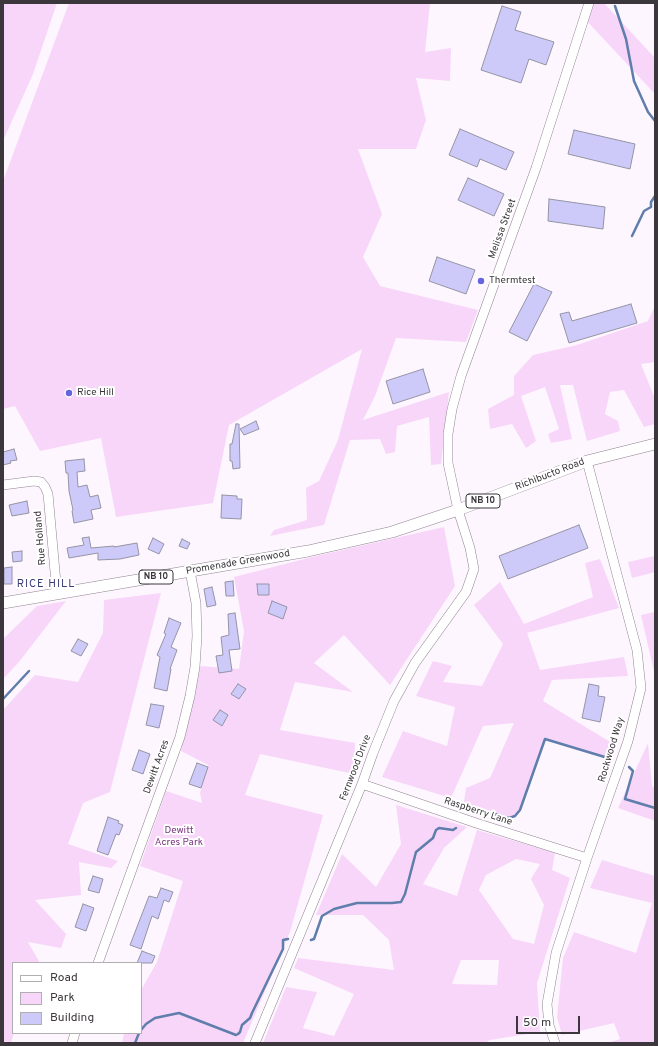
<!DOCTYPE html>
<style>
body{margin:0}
#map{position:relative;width:658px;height:1046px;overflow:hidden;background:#fef6fe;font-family:Overpass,sans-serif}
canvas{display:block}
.frame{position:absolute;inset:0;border:4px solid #3c373c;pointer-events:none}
.legend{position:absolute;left:12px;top:962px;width:130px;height:72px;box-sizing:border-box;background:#fff;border:1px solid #b1afb1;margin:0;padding:5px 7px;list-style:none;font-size:12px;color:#3c373c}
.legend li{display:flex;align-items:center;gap:8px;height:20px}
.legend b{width:20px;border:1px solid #b1afb1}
.scale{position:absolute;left:516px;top:1016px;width:64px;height:18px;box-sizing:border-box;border:2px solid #3c373c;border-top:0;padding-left:5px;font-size:12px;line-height:14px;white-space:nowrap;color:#3c373c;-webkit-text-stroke:3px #fff;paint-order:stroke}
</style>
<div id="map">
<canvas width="658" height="1046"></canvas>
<div class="frame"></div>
<ul class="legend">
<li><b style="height:5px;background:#fff"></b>Road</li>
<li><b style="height:11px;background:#f7d6f9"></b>Park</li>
<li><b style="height:11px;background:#cdcaf9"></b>Building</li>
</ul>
<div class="scale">50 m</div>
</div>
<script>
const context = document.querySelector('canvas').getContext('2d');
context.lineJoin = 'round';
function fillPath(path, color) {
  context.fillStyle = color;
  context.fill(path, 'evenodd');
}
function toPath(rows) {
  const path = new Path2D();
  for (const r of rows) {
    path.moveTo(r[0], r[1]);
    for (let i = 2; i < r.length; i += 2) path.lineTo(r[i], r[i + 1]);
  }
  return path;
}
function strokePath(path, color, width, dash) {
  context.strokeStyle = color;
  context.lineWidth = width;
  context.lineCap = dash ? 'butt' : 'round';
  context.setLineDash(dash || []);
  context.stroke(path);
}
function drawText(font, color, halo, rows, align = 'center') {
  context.font = font + ' Overpass,sans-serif';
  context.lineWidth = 4;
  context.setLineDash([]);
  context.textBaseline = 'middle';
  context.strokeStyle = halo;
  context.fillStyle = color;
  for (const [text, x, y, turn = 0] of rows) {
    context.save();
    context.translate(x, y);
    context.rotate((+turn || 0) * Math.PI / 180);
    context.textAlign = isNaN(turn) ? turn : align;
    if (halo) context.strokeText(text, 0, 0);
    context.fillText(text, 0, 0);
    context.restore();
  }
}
const green = toPath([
 [4,3,57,3,33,74,3,141],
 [69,3,430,3,425,52,451,48,450,81,416,78,426,120,416,149,358,149,382,214,363,257,380,286,478,310,466,342,396,338,375,396,363,420,449,392,441,464,431,465,429,417,397,426,395,452,386,454,380,439,350,440,324,525,270,536,274,530,307,520,306,488,319,481,338,440,362,349,229,425,213,503,116,517,101,438,40,451,15,406,3,409,3,181],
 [589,3,604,3,655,58,655,94,584,18],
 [655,306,655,362,641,364,655,399,655,424,644,427,624,390,610,392,605,414,618,421,620,431,587,441,573,385,560,385,572,439,551,443,548,434,559,429,545,387,521,396,536,441,526,448,512,424,490,429,488,409,514,395,514,376,533,355,577,345,648,321],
 [444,527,455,586,390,685,344,635,314,663,353,692,295,682,280,730,355,743,354,774,260,754,245,795,323,815,290,932,243,1043,122,1043,124,1033,141,1033,141,990,157,962,183,881,140,866,166,791,202,803,200,793,208,765,181,751,200,666,239,669,244,631,234,577,316,556],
 [655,556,655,572,632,578,628,562],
 [600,559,619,608,527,633,540,670,624,657,628,676,552,680,543,701,615,745,608,758,545,739,520,810,515,816,509,818,469,807,463,808,466,788,490,778,514,723,483,726,451,798,382,777,403,731,447,746,455,707,416,696,433,661,452,666,443,682,482,686,503,644,474,605,500,582,524,624,593,597,585,563],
 [161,593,110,792,83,803,68,844,118,861,111,868,79,862,81,895,35,900,66,934,61,948,28,942,40,963,13,963,13,1033,14,1033,11,1043,3,1043,3,710,35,675,78,682,103,633,104,600],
 [66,601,19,662,3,679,3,639,37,606],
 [655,612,655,676,641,615],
 [648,743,652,786,655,788,655,821,618,808],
 [396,805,467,827,444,848,423,884,457,896,477,830,555,853,552,870,570,878,537,983,540,1032,490,1040,485,1043,263,1043,286,987,317,992,303,1028,334,1036,354,994,294,968,298,958,394,970,389,940,363,915,316,915,342,854,376,887,401,844],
 [516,859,540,864,531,879,544,905,534,944,513,939,479,890,486,875],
 [461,960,499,960,497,985,452,984],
 [602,860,655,876,655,1043,607,1043,620,1039,614,1023,562,1035,557,1017,563,958,574,932,636,953,652,903,590,888]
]);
const stream = toPath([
 [615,6,626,39,634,81,648,112,655,121],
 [632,236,644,211,651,207,651,202,655,196],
 [3,699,29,671],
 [629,767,633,771,625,799,655,808],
 [463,808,469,807,509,818,515,816,520,810,545,739,608,758],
 [311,940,314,939,322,916,334,909,357,903,392,903,401,902,405,894,416,852,433,838,436,830,439,828,453,830,456,828],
 [141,1030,146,1024,155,1018,179,1013,236,1035,238,1034,240,1032,242,1025,250,1018,252,1013,283,949,283,940,288,939],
 [135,1043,139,1033]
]);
const building = toPath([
 [502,6,521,12,515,30,554,42,546,65,529,59,521,83,481,70,502,6],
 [460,129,514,152,506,170,480,159,477,167,449,155,460,129],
 [574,130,635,144,630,169,568,154,574,130],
 [468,178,504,194,494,216,458,200,468,178],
 [549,199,605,207,603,229,548,221,549,199],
 [437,257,475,270,466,294,429,281,437,257],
 [534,284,552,292,527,341,509,332,534,284],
 [631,304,637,323,569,343,560,314,569,312,572,321,631,304],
 [423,369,430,392,393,404,386,381,423,369],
 [256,421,259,429,244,435,240,429,256,421],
 [236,424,239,424,240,468,233,469,232,461,230,461,230,444,232,444,236,424],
 [14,449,17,460,10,461,11,463,3,465,3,452,14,449],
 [84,459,85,471,77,472,78,487,87,485,90,497,98,495,101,508,91,510,93,519,74,523,72,511,73,510,69,491,68,473,66,473,65,461,84,459],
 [222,495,237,496,237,499,242,499,241,519,221,518,222,495],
 [27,501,29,513,12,516,9,505,27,501],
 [579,525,588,548,508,579,499,556,579,525],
 [89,537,91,548,114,546,114,547,137,543,139,555,120,559,98,560,98,553,69,558,67,548,84,545,82,538,89,537],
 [153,538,164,544,159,554,148,549,153,538],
 [182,539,190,543,187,549,179,546,182,539],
 [22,551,22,561,13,562,12,552,22,551],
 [12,567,12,584,4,584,4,568,12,567],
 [233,581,234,596,226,596,225,582,233,581],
 [257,584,269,584,269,595,258,595,257,584],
 [212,587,216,605,207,607,204,589,212,587],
 [272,601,287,607,283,619,268,613,272,601],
 [235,613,240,649,229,650,232,671,219,673,216,656,223,655,221,637,229,635,228,614,235,613],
 [169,618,181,623,171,647,177,650,170,669,171,669,167,691,154,688,160,657,157,655,166,634,164,633,169,618],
 [78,639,88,644,81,656,71,651,78,639],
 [238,684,246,689,239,699,231,694,238,684],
 [589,684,599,686,598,696,605,697,600,722,582,718,589,684],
 [151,704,164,706,159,728,146,725,151,704],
 [220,710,228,715,222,726,213,720,220,710],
 [139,750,150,754,143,774,132,770,139,750],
 [197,763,208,767,201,788,189,784,197,763],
 [108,817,119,821,118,823,123,825,119,835,116,834,108,855,97,851,108,817],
 [93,876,103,879,99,893,88,890,93,876],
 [161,888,173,892,169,902,164,900,158,919,152,916,141,949,130,945,149,896,157,898,161,888],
 [83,904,94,908,86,931,75,927,83,904],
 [142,951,155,956,152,963,137,963,142,951]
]);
const minor = toPath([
 [3,485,34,481,41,482,45,487,48,494,57,594],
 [362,784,476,823,587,858],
 [98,963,180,737,190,696,195,667,197,636,196,603,190,571],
 [72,1043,75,1033],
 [255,1043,362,784,373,753,394,701,415,663,466,592,474,569,470,548,458,510,448,463,448,434,452,409,461,376,536,168,589,3],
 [555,1043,549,1025,547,1004,556,953,587,858,628,741,641,688,637,650,587,461]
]);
const major = toPath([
 [3,603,308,551,392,532,458,510,587,461,655,444]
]);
const markers = [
 [481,281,4,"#6664de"],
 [69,393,4,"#6664de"]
];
const shields = [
 [483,501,34],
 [156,577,34]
];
const shieldNames = [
 ["NB 10",483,501],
 ["NB 10",156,577]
];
const streetNames = [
 ["Melissa Street",503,229,-70],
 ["Richibucto Road",550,475,-21],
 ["Rue Holland",41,538,-95],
 ["Promenade Greenwood",238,563,-10],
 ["Rockwood Way",612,750,-73],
 ["Dewitt Acres",157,767,-70],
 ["Fernwood Drive",356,768,-69],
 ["Raspberry Lane",478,812,18]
];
const poiNames = [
 ["Thermtest",489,281],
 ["Rice Hill",77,393]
];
const parkNames = [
 ["Dewitt",179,831],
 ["Acres Park",179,843]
];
const neighbourhoodNames = [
 ["RICE HILL",46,585]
];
fillPath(green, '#f7d6f9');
strokePath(stream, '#5f7eab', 2.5);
fillPath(building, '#cdcaf9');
strokePath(building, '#9494a4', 1);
strokePath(minor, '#908490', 10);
strokePath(major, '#908490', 12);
strokePath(minor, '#fff', 9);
strokePath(major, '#fff', 11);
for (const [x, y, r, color] of markers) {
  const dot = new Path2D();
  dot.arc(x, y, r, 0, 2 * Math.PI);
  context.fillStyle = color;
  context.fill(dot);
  strokePath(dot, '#fff', 1.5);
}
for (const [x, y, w] of shields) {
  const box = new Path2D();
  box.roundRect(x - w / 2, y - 7, w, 14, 3);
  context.fillStyle = '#fff';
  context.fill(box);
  strokePath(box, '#3c373c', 1);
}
drawText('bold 9px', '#3c373c', null, shieldNames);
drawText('10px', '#3c373c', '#fff', streetNames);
drawText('10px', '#3c373c', '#fff', poiNames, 'left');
drawText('10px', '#79357f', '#fff', parkNames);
context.letterSpacing = '1px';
drawText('11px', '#393a76', '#fff', neighbourhoodNames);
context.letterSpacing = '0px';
</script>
